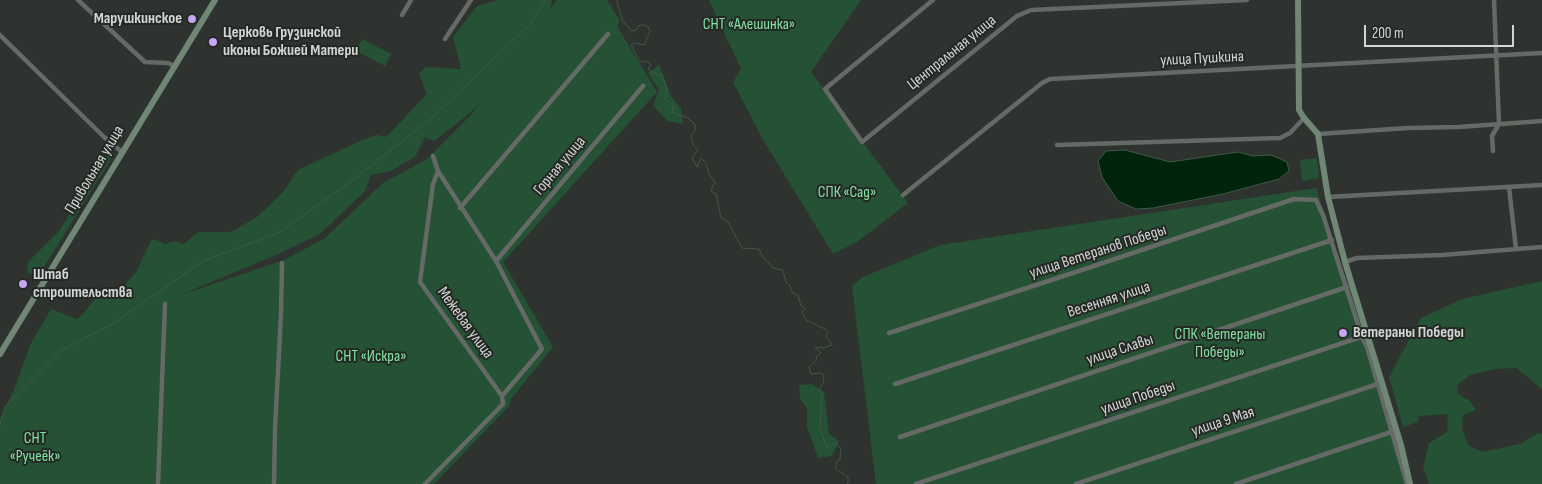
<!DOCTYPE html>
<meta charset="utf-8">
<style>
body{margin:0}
#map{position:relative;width:1542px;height:484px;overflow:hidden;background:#2e332f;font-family:"Sofia Sans Condensed",sans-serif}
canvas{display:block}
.scale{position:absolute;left:1364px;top:25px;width:150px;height:22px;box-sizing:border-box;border:2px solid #d3d6d3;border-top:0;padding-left:6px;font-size:15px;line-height:18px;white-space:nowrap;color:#d3d6d3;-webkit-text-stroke:4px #252926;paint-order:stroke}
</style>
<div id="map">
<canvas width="1542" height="484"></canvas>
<div class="scale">200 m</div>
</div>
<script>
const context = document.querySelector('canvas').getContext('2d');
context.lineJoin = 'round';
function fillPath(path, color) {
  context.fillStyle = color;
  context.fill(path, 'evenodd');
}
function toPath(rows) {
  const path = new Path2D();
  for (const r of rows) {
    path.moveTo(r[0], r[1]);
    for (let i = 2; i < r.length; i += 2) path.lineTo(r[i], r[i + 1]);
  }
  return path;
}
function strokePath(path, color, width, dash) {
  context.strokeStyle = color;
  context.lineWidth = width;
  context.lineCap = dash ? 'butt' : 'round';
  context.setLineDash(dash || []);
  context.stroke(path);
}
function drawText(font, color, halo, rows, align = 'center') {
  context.font = font + ' "Sofia Sans Condensed",sans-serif';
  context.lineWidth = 4;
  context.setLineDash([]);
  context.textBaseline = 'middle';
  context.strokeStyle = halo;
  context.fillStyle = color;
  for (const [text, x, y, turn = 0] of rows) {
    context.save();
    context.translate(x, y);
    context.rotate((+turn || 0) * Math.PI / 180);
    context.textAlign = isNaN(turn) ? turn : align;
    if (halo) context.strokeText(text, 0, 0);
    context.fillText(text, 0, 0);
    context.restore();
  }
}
const green = toPath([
 [499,0,552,0,550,9,557,0,607,0,620,21,617,26,657,92,503,262,553,347,511,399,509,406,434,484,429,484,437,475,428,484,0,484,0,419,15,387,30,345,51,309,77,319,83,314,98,295,106,297,116,295,136,272,151,241,154,239,165,244,175,241,184,244,198,232,231,232,257,217,283,192,298,170,362,140,377,135,386,137,427,94,419,74,426,67,461,69,453,37,477,6],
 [479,104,471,115,427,159,383,183,325,238,284,260,180,295,276,255,320,234,365,191,371,175,391,171,415,157,425,137,434,141,464,118],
 [709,0,861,0,811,72,908,203,857,242,833,254,762,138,733,82,741,69],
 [362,39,391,54,385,66,356,51],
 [659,65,671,96,681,109,683,124,667,121,653,105,659,90,648,73],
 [110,150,114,154,38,277,28,273,27,266,31,259,59,231],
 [1317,158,1319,178,1302,181,1300,160],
 [1316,188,1360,320,1405,484,876,484,852,286,863,277,940,245],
 [1542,281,1542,389,1516,368,1494,369,1470,375,1457,385,1458,394,1469,400,1476,410,1463,415,1462,429,1469,446,1482,452,1520,444,1538,433,1542,434,1542,484,1429,484,1423,468,1429,443,1447,432,1448,414,1419,416,1418,422,1403,427,1389,377,1421,318,1462,299],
 [811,384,824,392,829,434,839,441,832,456,818,458,807,427,807,408,800,399,799,385]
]);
const water = toPath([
 [1125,150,1170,162,1238,152,1253,156,1271,155,1287,162,1289,171,1279,179,1223,194,1153,208,1136,209,1118,201,1102,177,1098,161,1106,151,1125,150]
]);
const stream = toPath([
 [618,0,617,2,623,22,629,27,630,30,635,31,640,25,644,25,648,27,650,31,644,45,635,43,631,45,640,62,646,61,651,65,648,69,653,73,662,75,667,89,664,99,673,105,672,112,678,115,686,117,695,124,695,131,691,136,694,146,698,150,692,158,697,167,701,158,706,163,709,174,716,183,713,185,711,191,716,194,721,218,728,222,742,248,759,249,762,256,773,268,782,270,787,283,790,286,792,292,798,295,801,306,805,308,802,312,806,320,825,329,828,333,826,336,832,345,823,348,815,347,821,353,817,356,816,361,809,367,811,374,822,373,824,376,823,383,819,389,822,394,820,429,827,448,836,443,841,449,840,459,836,462,836,469,848,477,848,483,847,484],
 [0,424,5,407,59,352,114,323,203,261,278,233,345,186,433,117,531,23,546,0]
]);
const street = toPath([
 [78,0,145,62,168,63,174,66],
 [933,0,825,89,862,142,1017,16,1031,10,1247,0],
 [402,15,411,0],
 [0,35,104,137,122,152],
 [445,39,471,0],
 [1318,134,1408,128,1459,127,1542,121],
 [1057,145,1280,138,1290,133,1304,118],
 [1493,151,1492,136,1499,124,1494,0],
 [438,171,433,184,420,282,502,396],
 [1509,187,1516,249],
 [903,195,1042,83,1050,79,1542,53],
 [1328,197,1542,185],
 [460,208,608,34],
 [496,261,643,86],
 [1345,262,1357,258,1442,255,1542,247],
 [889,333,1085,269,1294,199,1316,200,1323,215,1362,337,1367,347,1407,484],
 [895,384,1332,240],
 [900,437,1347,287],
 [158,484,165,304],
 [274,484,275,429,281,314,282,263],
 [425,484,503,404,502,396,542,349,496,261,438,171,433,156],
 [916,484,1364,336],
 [1076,484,1378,384],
 [1236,484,1391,432]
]);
const secondary = toPath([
 [1298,0,1299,110,1304,118,1318,134,1328,197,1345,262,1401,445,1410,484],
 [0,354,215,0]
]);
const markers = [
 [192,19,5,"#c5a6f0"],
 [213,42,5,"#c5a6f0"],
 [23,284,5,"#c5a6f0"],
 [1343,333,5,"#c5a6f0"]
];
const poiNames = [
 ["Марушкинское",182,19,"right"],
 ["Церковь Грузинской",223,33],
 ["иконы Божией Матери",223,51],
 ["Штаб",33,275],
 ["строительства",33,293],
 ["Ветераны Победы",1353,333]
];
const parkNames = [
 ["СНТ «Алешинка»",749,25],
 ["СПК «Сад»",847,193],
 ["СПК «Ветераны",1220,335],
 ["Победы»",1220,353],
 ["СНТ «Искра»",371,357],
 ["СНТ",35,439],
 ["«Ручеёк»",35,457]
];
const streetNames = [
 ["Центральная улица",952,53,-39],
 ["улица Пушкина",1202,59,-3],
 ["Горная улица",560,166,-50],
 ["Привольная улица",95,170,-59],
 ["улица Ветеранов Победы",1098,252,-18],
 ["Весенняя улица",1109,300,-18],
 ["Межевая улица",465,323,54],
 ["улица Славы",1120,350,-18],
 ["улица Победы",1138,398,-19],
 ["улица 9 Мая",1223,422,-18]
];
fillPath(green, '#255134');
fillPath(water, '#00230c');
strokePath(water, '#3f5948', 1);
strokePath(stream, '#3f5948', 1);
strokePath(street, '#656a66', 4.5);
strokePath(secondary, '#708776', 6);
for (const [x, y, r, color] of markers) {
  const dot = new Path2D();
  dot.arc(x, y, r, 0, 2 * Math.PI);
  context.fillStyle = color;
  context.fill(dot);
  strokePath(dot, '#252926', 2);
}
drawText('bold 16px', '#d3d6d3', '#252926', poiNames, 'left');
drawText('16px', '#81e2a0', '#252926', parkNames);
drawText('16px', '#d3d6d3', '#252926', streetNames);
</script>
